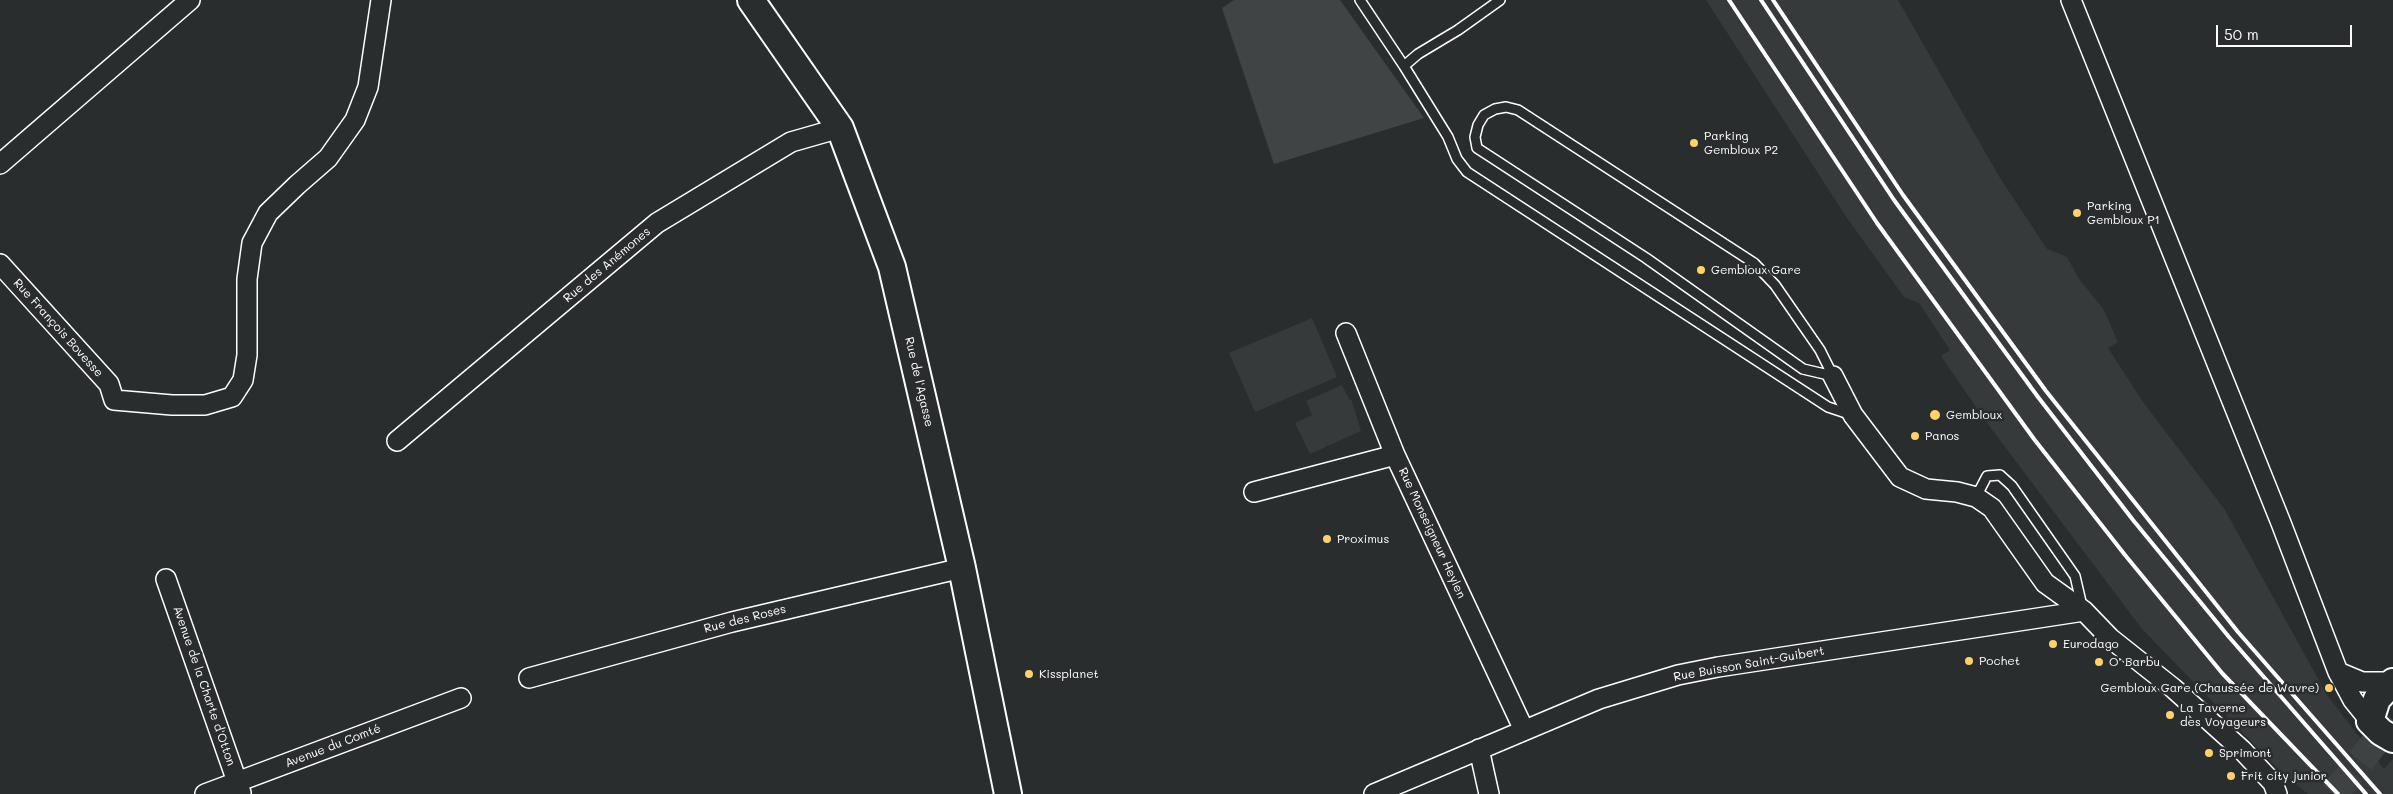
<!DOCTYPE html>
<meta charset="utf-8">
<style>
body{margin:0}
#map{position:relative;width:2393px;height:794px;overflow:hidden;background:#2a2d2e;font-family:Mali,sans-serif}
canvas{display:block}
.scale{position:absolute;left:2216px;top:25px;width:136px;height:22px;box-sizing:border-box;border:2px solid #fff;border-top:0;padding-left:6px;font-size:15px;line-height:18px;white-space:nowrap;color:#fff;-webkit-text-stroke:4px #2a2d2e;paint-order:stroke}
</style>
<div id="map">
<canvas width="2393" height="794"></canvas>
<div class="scale">50 m</div>
</div>
<script>
const context = document.querySelector('canvas').getContext('2d');
context.lineJoin = 'round';
function fillPath(path, color) {
  context.fillStyle = color;
  context.fill(path, 'evenodd');
}
function toPath(rows) {
  const path = new Path2D();
  for (const r of rows) {
    path.moveTo(r[0], r[1]);
    for (let i = 2; i < r.length; i += 2) path.lineTo(r[i], r[i + 1]);
  }
  return path;
}
function strokePath(path, color, width, dash) {
  context.strokeStyle = color;
  context.lineWidth = width;
  context.lineCap = dash ? 'butt' : 'round';
  context.setLineDash(dash || []);
  context.stroke(path);
}
function drawText(font, color, halo, rows, align = 'center') {
  context.font = font + ' Mali,sans-serif';
  context.lineWidth = 5;
  context.setLineDash([]);
  context.textBaseline = 'middle';
  context.strokeStyle = halo;
  context.fillStyle = color;
  for (const [text, x, y, turn = 0] of rows) {
    context.save();
    context.translate(x, y);
    context.rotate((+turn || 0) * Math.PI / 180);
    context.textAlign = isNaN(turn) ? turn : align;
    if (halo) context.strokeText(text, 0, 0);
    context.fillText(text, 0, 0);
    context.restore();
  }
}
const built = toPath([
 [1706,0,1898,0,2000,178,2047,249,2067,257,2079,279,2104,310,2118,342,2108,348,2143,402,2225,510,2327,695,2384,769,2393,759,2393,794,2308,794,2279,770,2142,629,1987,423,1941,356,1950,350,1919,303,1904,297,1847,218],
 [1312,318,1337,377,1255,412,1229,353],
 [1342,385,1349,399,1352,401,1361,431,1310,454,1295,423,1312,415,1306,401]
]);
const green = toPath([
 [1234,0,1340,0,1424,118,1274,164,1222,8]
]);
const primaryTunnel = toPath([
 [2334,794,2393,720]
]);
const lane = toPath([
 [1360,0,1404,66,1418,54,1458,30,1500,0],
 [1404,66,1448,137,1457,159,1467,172,1828,407,1852,415],
 [1506,107,1518,110,1754,263,1775,285,1820,350,1833,376,1803,369,1646,258,1477,148,1475,137,1478,125,1484,115,1495,109,1506,107],
 [1976,497,1987,476,2000,475,2012,486,2075,576,2082,606]
]);
const street = toPath([
 [2071,0,2281,523,2338,672,2353,700,2370,721],
 [0,164,190,0],
 [0,264,109,384,114,400,172,405,205,405,232,397,243,380,247,355,247,279,252,243,268,213,297,185,328,158,355,120,368,87,381,0],
 [1346,333,1395,455,1524,730],
 [1833,376,1853,415,1900,477,1926,489,1957,492,1976,497,1992,508,2045,583,2084,611,2110,638,2173,688,2242,750,2273,783,2277,794],
 [397,441,657,223,791,142,840,128],
 [1254,492,1395,455],
 [166,579,241,793],
 [2338,672,2362,682,2393,682],
 [529,678,732,622,962,568],
 [1479,749,1489,794],
 [205,794,461,698],
 [1374,794,1599,699,1678,675,1718,667,2084,611]
]);
const secondary = toPath([
 [751,0,840,128,892,267,962,568,1008,794],
 [2393,682,2377,699,2370,721,2381,732,2393,739]
]);
const rail = toPath([
 [1729,0,1877,223,2034,439,2125,555,2222,673,2338,794],
 [1761,0,1894,200,2038,397,2133,520,2229,637,2366,794],
 [1773,0,1903,195,2046,391,2238,632,2380,794]
]);
const markers = [
 [1694,143,5,"#ffd166"],
 [2077,213,5,"#ffd166"],
 [1701,270,5,"#ffd166"],
 [1935,415,6,"#ffd166"],
 [1915,436,5,"#ffd166"],
 [1327,539,5,"#ffd166"],
 [2053,644,5,"#ffd166"],
 [1969,661,5,"#ffd166"],
 [2099,662,5,"#ffd166"],
 [1029,674,5,"#ffd166"],
 [2329,688,5,"#ffd166"],
 [2170,715,5,"#ffd166"],
 [2209,753,5,"#ffd166"],
 [2231,776,5,"#ffd166"]
];
const poiNames = [
 ["Parking",1704,136],
 ["Gembloux P2",1704,150],
 ["Parking",2087,206],
 ["Gembloux P1",2087,220],
 ["Gembloux Gare",1711,270],
 ["Gembloux",1946,415],
 ["Panos",1925,436],
 ["Proximus",1337,539],
 ["Eurodago",2063,644],
 ["Pochet",1979,661],
 ["O' Barbu",2109,662],
 ["Kissplanet",1039,674],
 ["Gembloux Gare (Chaussée de Wavre)",2319,688,"right"],
 ["La Taverne",2180,708],
 ["des Voyageurs",2180,722],
 ["Sprimont",2219,753],
 ["Frit city junior",2241,776]
];
const streetNames = [
 ["Rue des Anémones",607,265,-40],
 ["Rue François Bovesse",58,328,48],
 ["Rue de l'Agasse",919,382,77],
 ["Rue Monseigneur Heylen",1432,533,65],
 ["Rue des Roses",745,619,-14],
 ["Rue Buisson Saint-Guibert",1749,664,-10],
 ["Avenue de la Charte d'Otton",204,686,71],
 ["Avenue du Comté",333,746,-21]
];
fillPath(built, '#373a3b');
fillPath(green, '#414445');
strokePath(primaryTunnel, '#3f4243', 28, [28, 14]);
strokePath(lane, '#fff', 12);
strokePath(street, '#fff', 22);
strokePath(secondary, '#fff', 30);
strokePath(lane, '#2a2d2e', 9);
strokePath(street, '#2a2d2e', 19);
strokePath(secondary, '#2a2d2e', 26);
strokePath(rail, '#fff', 4);
for (const [x, y, r, color] of markers) {
  const dot = new Path2D();
  dot.arc(x, y, r, 0, 2 * Math.PI);
  context.fillStyle = color;
  context.fill(dot);
  strokePath(dot, '#2a2d2e', 2);
}
drawText('12px', '#fff', '#2a2d2e', poiNames, 'left');
drawText('12px', '#fff', '#2a2d2e', streetNames);
</script>
